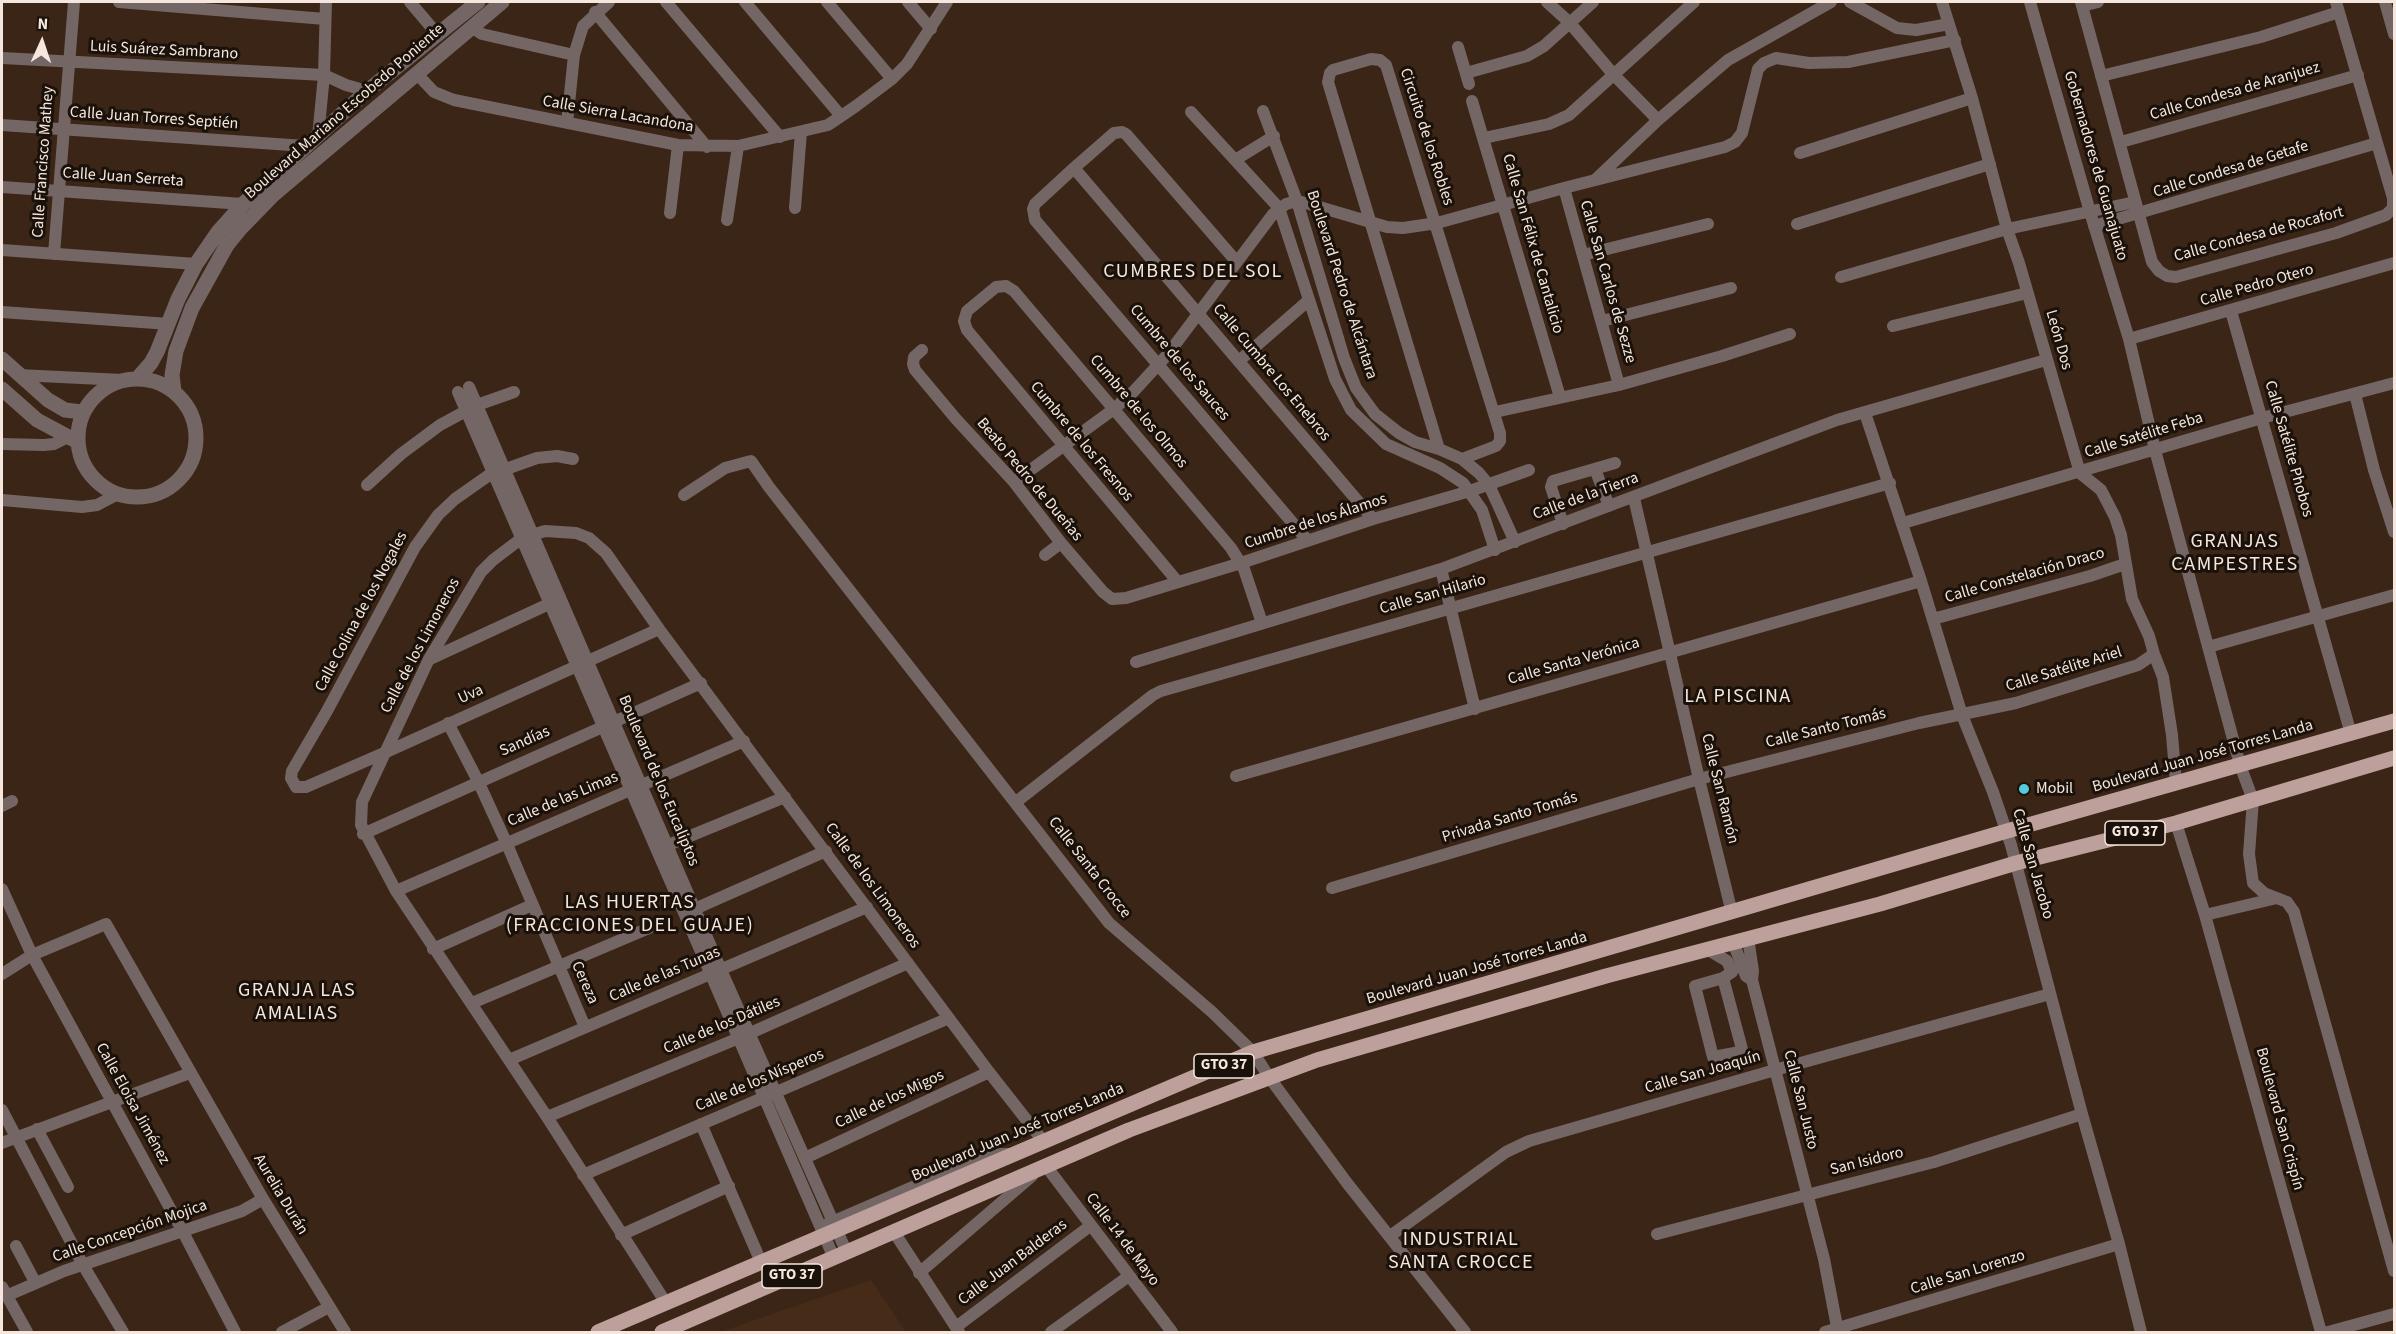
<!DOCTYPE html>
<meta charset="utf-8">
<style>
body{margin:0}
#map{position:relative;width:2396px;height:1334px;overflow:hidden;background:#3a2516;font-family:"Source Sans 3",sans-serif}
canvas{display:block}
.frame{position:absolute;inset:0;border:3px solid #f5e7dd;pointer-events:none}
.north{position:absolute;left:12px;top:12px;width:60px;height:60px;-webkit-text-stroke:4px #1a110a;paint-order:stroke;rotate:3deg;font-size:16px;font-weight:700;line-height:24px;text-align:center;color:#f5e7dd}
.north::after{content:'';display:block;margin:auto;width:21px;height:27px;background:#f5e7dd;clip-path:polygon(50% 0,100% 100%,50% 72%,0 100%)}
</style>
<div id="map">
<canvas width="2396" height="1334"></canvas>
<div class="frame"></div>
<div class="north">N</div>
</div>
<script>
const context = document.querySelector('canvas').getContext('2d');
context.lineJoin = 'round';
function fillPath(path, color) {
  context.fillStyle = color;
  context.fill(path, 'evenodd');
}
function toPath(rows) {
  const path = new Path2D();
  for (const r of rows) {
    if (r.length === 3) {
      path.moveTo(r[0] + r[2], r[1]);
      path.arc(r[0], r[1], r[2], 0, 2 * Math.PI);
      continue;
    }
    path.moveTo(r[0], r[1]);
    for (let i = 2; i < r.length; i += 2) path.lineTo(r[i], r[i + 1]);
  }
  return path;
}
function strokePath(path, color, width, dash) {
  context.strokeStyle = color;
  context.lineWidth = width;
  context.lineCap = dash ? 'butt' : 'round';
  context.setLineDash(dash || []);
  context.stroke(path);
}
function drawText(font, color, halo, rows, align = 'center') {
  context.font = font + ' "Source Sans 3",sans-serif';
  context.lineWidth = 6;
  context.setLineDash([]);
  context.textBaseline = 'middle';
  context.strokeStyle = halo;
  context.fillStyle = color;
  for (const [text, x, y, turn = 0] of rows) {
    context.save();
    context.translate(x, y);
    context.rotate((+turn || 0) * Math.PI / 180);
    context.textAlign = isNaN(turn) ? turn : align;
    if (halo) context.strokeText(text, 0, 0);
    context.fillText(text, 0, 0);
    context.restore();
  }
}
const built = toPath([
 [871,1280,906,1332,720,1332]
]);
const minor = toPath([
 [119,2,325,19],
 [410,2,438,35],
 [666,2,780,137],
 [745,2,841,116],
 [827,2,892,79],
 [908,2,931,29],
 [1547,2,1569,22,1613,74,1658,120],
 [1850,2,1897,28,1916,30,1949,24],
 [2030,2,2090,212,2129,339,2155,450,2240,765,2253,800,2249,854,2253,883,2264,893,2287,902,2294,912,2394,1271],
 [2081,2,2152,262,2159,271,2167,276,2176,277,2336,233,2386,215,2393,208,2393,198,2336,2],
 [2385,2,2394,34],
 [2082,6,2098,2],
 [595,12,707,147],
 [472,27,482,34,574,55],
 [1458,47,1469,84],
 [2,58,324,75,346,85,367,91],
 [1466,73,1527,56,1544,46,1593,2],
 [417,74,434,92,454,100,678,145,738,146,828,125,856,106,892,79,907,64,947,2],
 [2101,76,2261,37,2339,12],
 [1472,101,1560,397],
 [1263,111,1297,201,1344,358,1356,388,1375,414,1399,433,1415,442,1439,449,1462,459,1479,473,1489,485,1515,542],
 [1191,112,1279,208,1335,379,1351,410,1386,444,1440,468,1463,483,1482,510,1495,550],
 [567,123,574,55,583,26,609,2],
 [2,125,305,146],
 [318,137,324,75,326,2],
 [1484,138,1549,124,1569,115,1694,2],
 [2121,142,2358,75],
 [1800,153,1972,98],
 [1235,160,1274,136],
 [1074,168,1373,519],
 [1595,180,1658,120,1728,60,1831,2],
 [2,187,243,204],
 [1564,188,1619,385],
 [795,208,801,132],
 [670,213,678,145],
 [727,220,738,146],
 [1797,224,1990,164],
 [2094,226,2377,143],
 [2,250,196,264],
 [54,254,74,2],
 [1583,255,1708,224],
 [1236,261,1126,134,1122,132,1114,133,1074,168,1035,204,1033,209,1035,220,1308,541],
 [1841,277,2007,229,2135,202],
 [2231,311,2351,734],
 [2,312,169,324],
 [1602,321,1731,288],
 [1893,326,2027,293],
 [2129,339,2394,263],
 [922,350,914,357,913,364,915,370,956,419,1014,482,1061,543,1103,592,1112,599,1126,598,1241,563,1373,519,1470,491,1529,470],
 [1240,360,1309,300],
 [18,375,123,380],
 [469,387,721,970,847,1253],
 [458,392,834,1258],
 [2355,394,2374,470,2394,532],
 [1495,412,1619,385,1722,356,1790,334],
 [1865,413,1921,581,1962,715,1993,792,2011,845,2082,1114,2119,1244,2141,1332],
 [2,444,44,445,54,444,66,438],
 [1439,449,1328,82,1330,73,1333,70,1371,59,1380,60,1386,65,1500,433,1500,441,1496,446,1462,459],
 [506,469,537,458,557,456,573,459],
 [1595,469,1609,506],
 [492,473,455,499,438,515,415,547,327,711,292,771,291,778,296,787,306,787,384,753,659,629],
 [1014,482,1114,409,1134,391,1168,354,1273,214,1286,204,1297,201,1306,203,1387,227,1403,228,1437,223,1564,188,1725,147,1735,142,1742,133,1758,69,1764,63,1776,58,1809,63,1848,62,1955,40],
 [367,485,401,454,440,425,477,405,514,392],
 [684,495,725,468,751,461,769,487,1109,923,1212,1012,1253,1052,1269,1077,1347,1183,1465,1332],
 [1634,498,1699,779,1732,913],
 [2,500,82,507,97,505,118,494],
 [1903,523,2262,418,2394,383],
 [1563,524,1551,487,1553,481,1615,463],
 [1045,555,1061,543],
 [1441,569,1475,709],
 [1177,581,967,330,964,321,967,311,996,287,1006,286,1014,291,1231,548,1244,569,1262,623],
 [1933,619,2090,576,2125,564],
 [2208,647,2394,595],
 [2154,654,2163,677,2172,735,2176,783],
 [430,659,551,603],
 [1136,662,1441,569,1837,420,2046,360],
 [448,723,478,781,506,842,585,1027],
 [1236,776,1921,581],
 [1016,802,1153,695,1161,691,1890,483],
 [2,806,12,801],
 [2176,823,2205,915,2321,1332],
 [363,834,701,683],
 [661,848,785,797],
 [1332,888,1699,779,1919,723,2016,703,2138,665,2154,654,2149,636,2132,599,2121,535,2115,517,2101,490,2080,473,2019,263,2007,229,1972,98,1942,2],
 [2,889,32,955,183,1232,235,1332],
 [396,891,744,741],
 [690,911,826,851],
 [2205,915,2277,898],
 [1748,938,1753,971,1752,980,1824,1259,1838,1332],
 [1733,942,1746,976,1752,980],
 [433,949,532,905],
 [1707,949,1727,961,1732,972,1723,978,1695,986,1713,1057,1740,1052,1742,1049,1723,978],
 [2,974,32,955,106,924,263,1199,345,1332],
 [472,1003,649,928],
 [509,1060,867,907],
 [2,1110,83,1265,123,1332],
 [547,1117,739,1038,908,963],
 [701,1124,761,1262],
 [37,1129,68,1187],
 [2,1143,190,1073],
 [805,1158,989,1072],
 [1046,1166,1172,1332],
 [583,1175,949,1018],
 [825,1225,989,1154,1013,1154],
 [894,1232,959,1332],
 [1657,1234,1934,1162,2082,1114],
 [621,1235,729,1186],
 [1390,1236,1506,1152,1529,1141,1775,1070,2050,994],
 [16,1246,35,1282],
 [919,1273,1032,1176],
 [2,1287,27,1332],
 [6,1296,64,1271,242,1211,263,1199],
 [666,1303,547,1117,396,891,361,825,362,802,429,659,481,572,493,560,522,538,545,531,576,533,589,538,606,553,659,629,989,1072,1043,1141],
 [956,1327,1090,1226],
 [282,1332,329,1307],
 [1051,1332,1129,1276],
 [1825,1332,2119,1244],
 [2328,1332,2394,1314]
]);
const tertiary = toPath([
 [2,359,48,400,65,410,82,412],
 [137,438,59],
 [137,379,151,363,157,352,178,299,196,264,218,232,243,204,367,91,478,2],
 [2,389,37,420,78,442],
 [174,391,172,375,176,351,192,308,227,245,240,229,273,195,502,2]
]);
const primary = toPath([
 [598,1332,1253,1052,2007,831,2394,721],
 [662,1332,1129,1130,1317,1060,1606,976,1880,904,2016,863,2176,823,2394,758]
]);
const markers = [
 [2024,789,6,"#55cadf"]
];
const shields = [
 [2135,833,60],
 [1224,1066,60],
 [792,1276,60]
];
const shieldNames = [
 ["GTO 37",2135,833],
 ["GTO 37",1224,1066],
 ["GTO 37",792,1276]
];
const streetNames = [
 ["Luis Suárez Sambrano",164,51,3],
 ["Calle Condesa de Aranjuez",2235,92,-16],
 ["Boulevard Mariano Escobedo Poniente",345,112,-41],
 ["Calle Sierra Lacandona",618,115,10],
 ["Calle Juan Torres Septién",154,119,4],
 ["Circuito de los Robles",1426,137,72],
 ["Calle Francisco Mathey",44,162,-86],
 ["Gobernadores de Guanajuato",2095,166,74],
 ["Calle Condesa de Getafe",2231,170,-17],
 ["Calle Juan Serreta",123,178,4],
 ["Calle Condesa de Rocafort",2259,235,-15],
 ["Calle San Félix de Cantalicio",1532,244,74],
 ["Calle San Carlos de Sezze",1607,282,74],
 ["Boulevard Pedro de Alcántara",1341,285,72],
 ["Calle Pedro Otero",2257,286,-16],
 ["León Dos",2058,340,74],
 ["Cumbre de los Sauces",1179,363,50],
 ["Calle Cumbre Los Enebros",1271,373,50],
 ["Cumbre de los Olmos",1138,412,50],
 ["Calle Satélite Feba",2144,436,-17],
 ["Cumbre de los Fresnos",1081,442,50],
 ["Calle Satélite Phobos",2288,449,74],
 ["Beato Pedro de Dueñas",1029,480,50],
 ["Calle de la Tierra",1586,497,-20],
 ["Cumbre de los Álamos",1316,522,-18],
 ["Calle Constelación Draco",2025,576,-16],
 ["Calle San Hilario",1433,595,-16],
 ["Calle Colina de los Nogales",362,612,-62],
 ["Calle de los Limoneros",421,646,-62],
 ["Calle Santa Verónica",1574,662,-16],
 ["Calle Satélite Ariel",2064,670,-17],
 ["Uva",471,695,-24],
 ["Calle Santo Tomás",1826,729,-14],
 ["Sandías",525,742,-24],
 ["Boulevard Juan José Torres Landa",2203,757,-16],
 ["Boulevard de los Eucaliptos",658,781,67],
 ["Calle San Ramón",1719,789,76],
 ["Calle de las Limas",563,800,-23],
 ["Privada Santo Tomás",1510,818,-17],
 ["Calle San Jacobo",2032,864,74],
 ["Calle Santa Crocce",1089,868,52],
 ["Calle de los Limoneros",872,886,54],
 ["Boulevard Juan José Torres Landa",1477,969,-16],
 ["Calle de las Tunas",665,975,-23],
 ["Cereza",584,983,66],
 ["Calle de los Dátiles",722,1026,-23],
 ["Calle San Joaquín",1703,1073,-16],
 ["Calle de los Nísperos",760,1081,-23],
 ["Calle de los Migos",890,1100,-25],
 ["Calle San Justo",1800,1100,76],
 ["Calle Eloisa Jiménez",132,1104,61],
 ["Boulevard San Crispín",2279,1119,75],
 ["Boulevard Juan José Torres Landa",1018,1133,-23],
 ["San Isidoro",1867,1162,-14],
 ["Aurelia Durán",280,1195,59],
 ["Calle Concepción Mojica",130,1232,-19],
 ["Calle 14 de Mayo",1122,1240,53],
 ["Calle Juan Balderas",1013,1263,-37],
 ["Calle San Lorenzo",1968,1273,-17]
];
const poiNames = [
 ["Mobil",2036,789]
];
const quarterNames = [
 ["CUMBRES DEL SOL",1193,273],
 ["GRANJAS",2235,543],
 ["CAMPESTRES",2235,566],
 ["LA PISCINA",1738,698],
 ["LAS HUERTAS",630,904],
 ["(FRACCIONES DEL GUAJE)",630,927],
 ["GRANJA LAS",297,992],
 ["AMALIAS",297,1015],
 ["INDUSTRIAL",1461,1241],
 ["SANTA CROCCE",1461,1264]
];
fillPath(built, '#462c18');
strokePath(minor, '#746664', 12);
strokePath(tertiary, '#746664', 15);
strokePath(primary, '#bda09c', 15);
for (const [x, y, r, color] of markers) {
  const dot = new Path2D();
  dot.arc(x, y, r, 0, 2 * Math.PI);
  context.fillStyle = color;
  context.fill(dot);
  strokePath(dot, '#1a110a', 2);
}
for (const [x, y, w] of shields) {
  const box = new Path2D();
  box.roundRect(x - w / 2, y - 12, w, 24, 4.5);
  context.fillStyle = '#1a110a';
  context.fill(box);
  strokePath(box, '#f5e7dd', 1.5);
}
drawText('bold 15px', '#f5e7dd', null, shieldNames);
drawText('16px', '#f5e7dd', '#1a110a', streetNames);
drawText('16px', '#f5e7dd', '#1a110a', poiNames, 'left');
context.letterSpacing = '1.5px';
drawText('20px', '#f5e7dd', '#1a110a', quarterNames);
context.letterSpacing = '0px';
</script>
